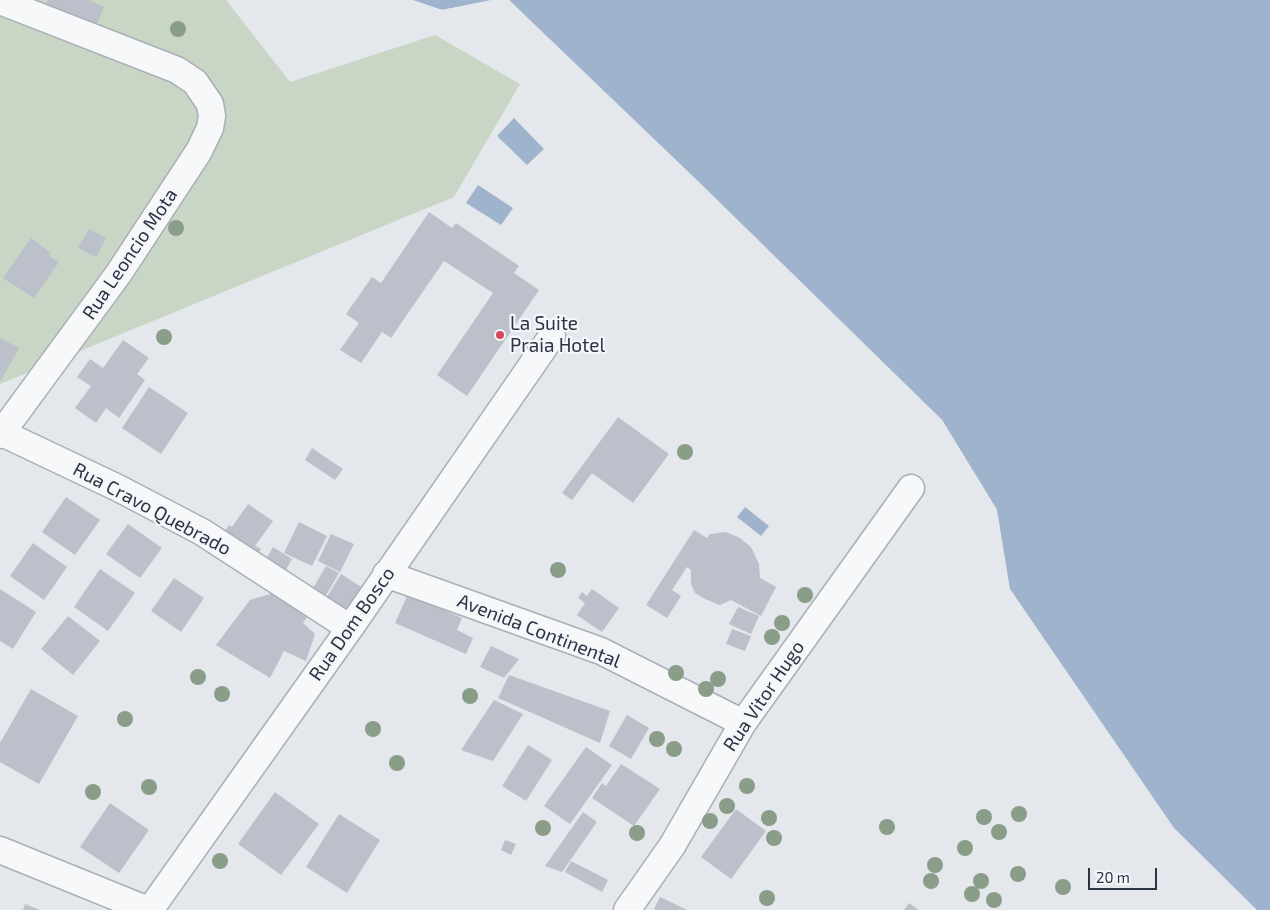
<!DOCTYPE html>
<style>
body{margin:0}
#map{position:relative;width:1270px;height:910px;overflow:hidden;background:#e4e7ec;font-family:"Exo 2",sans-serif}
canvas{display:block}
.scale{position:absolute;left:1088px;top:868px;width:69px;height:22px;box-sizing:border-box;border:2px solid #2b3445;border-top:0;padding-left:6px;font-size:15px;line-height:18px;white-space:nowrap;color:#2b3445;-webkit-text-stroke:4px #f4f6f9;paint-order:stroke}
</style>
<div id="map">
<canvas width="1270" height="910"></canvas>
<div class="scale">20 m</div>
</div>
<script>
const context = document.querySelector('canvas').getContext('2d');
context.lineJoin = 'round';
function fillPath(path, color) {
  context.fillStyle = color;
  context.fill(path, 'evenodd');
}
function toPath(rows) {
  const path = new Path2D();
  for (const r of rows) {
    path.moveTo(r[0], r[1]);
    for (let i = 2; i < r.length; i += 2) path.lineTo(r[i], r[i + 1]);
  }
  return path;
}
function strokePath(path, color, width, dash) {
  context.strokeStyle = color;
  context.lineWidth = width;
  context.lineCap = dash ? 'butt' : 'round';
  context.setLineDash(dash || []);
  context.stroke(path);
}
function drawText(font, color, halo, rows, align = 'center') {
  context.font = font + ' "Exo 2",sans-serif';
  context.lineWidth = 4.5;
  context.setLineDash([]);
  context.textBaseline = 'middle';
  context.strokeStyle = halo;
  context.fillStyle = color;
  for (const [text, x, y, turn = 0] of rows) {
    context.save();
    context.translate(x, y);
    context.rotate((+turn || 0) * Math.PI / 180);
    context.textAlign = isNaN(turn) ? turn : align;
    if (halo) context.strokeText(text, 0, 0);
    context.fillText(text, 0, 0);
    context.restore();
  }
}
const green = toPath([
 [0,0,226,0,290,82,435,35,520,84,454,197,0,384]
]);
const water = toPath([
 [413,0,491,0,442,10],
 [509,0,1270,0,1270,910,1257,910,1174,828,1010,589,997,510,942,420],
 [514,118,544,149,527,165,497,136],
 [478,185,513,208,501,225,466,203],
 [745,507,769,526,761,536,737,517]
]);
const pier = toPath([
 [411,0,442,10,494,0,492,2,442,12,412,2],
 [507,0,509,0,700,183,942,420,997,510,995,511,940,422,698,184]
]);
const building = toPath([
 [48,0,89,0,104,7,96,26,46,4],
 [429,212,452,228,456,223,519,266,514,273,539,290,467,396,437,375,493,293,444,261,391,338,382,332,361,363,340,350,359,323,346,314,372,277,381,283],
 [89,229,106,238,96,257,78,248],
 [31,238,51,253,49,256,59,262,34,298,3,278],
 [0,338,19,348,0,382],
 [123,340,149,358,137,374,145,380,119,418,106,408,96,423,75,408,91,386,77,377,90,359,103,368],
 [149,387,188,413,161,454,122,428],
 [618,417,669,454,633,503,592,473,572,500,562,493],
 [312,448,343,469,335,480,305,460],
 [66,497,100,520,75,555,42,532],
 [248,504,273,521,255,546,261,549,257,556,223,534,229,525,232,527],
 [299,522,327,536,312,566,284,553],
 [128,524,162,548,140,578,106,554],
 [694,530,707,538,710,534,726,532,740,538,751,547,759,564,760,578,776,587,761,616,731,600,720,605,705,599,695,593,691,584,691,570,687,567,672,590,681,596,667,618,646,605],
 [331,534,354,544,340,572,318,561],
 [33,543,67,567,44,600,10,576],
 [273,547,292,559,283,575,264,563],
 [326,566,339,573,325,597,312,590],
 [100,569,135,593,108,631,74,607],
 [341,574,363,588,347,614,325,600],
 [174,578,204,598,181,632,151,611],
 [0,589,36,612,13,649,0,641],
 [280,589,308,615,303,623,315,634,306,661,284,651,270,678,216,645,250,600,270,594],
 [592,589,619,608,602,632,577,615,585,603,578,598,582,592,587,596],
 [407,596,411,596,462,618,457,630,473,638,466,654,395,623],
 [738,607,759,616,751,634,729,624],
 [68,616,100,641,73,675,41,649],
 [732,629,751,636,745,651,726,644],
 [491,646,519,659,504,678,480,667],
 [509,675,610,711,600,743,498,698],
 [31,689,78,716,39,784,0,762,0,743],
 [494,700,523,714,493,761,461,750],
 [627,715,649,728,631,759,609,746],
 [528,745,552,760,526,801,502,786],
 [586,747,612,765,570,824,544,806],
 [621,764,660,789,634,826,592,798,602,783,606,786],
 [275,792,319,824,281,875,238,844],
 [110,803,149,830,119,873,80,847],
 [736,809,766,831,731,879,701,857],
 [583,812,597,822,562,872,545,866],
 [339,814,380,840,347,893,306,867],
 [505,840,516,844,511,855,501,850],
 [571,861,608,880,602,892,565,872],
 [660,897,687,910,657,910,654,909],
 [909,903,919,910,904,910],
 [25,904,40,910,23,910]
]);
const minor = toPath([
 [0,1,177,70,195,82,210,104,212,116,210,128,199,151,119,273,0,435],
 [0,432,118,488,202,532,350,628],
 [386,574,601,651,743,723],
 [0,850,148,910],
 [150,910,350,628,552,336],
 [627,910,672,846,743,723,911,488]
]);
const trees = [
 [178,29],
 [176,228],
 [164,337],
 [685,452],
 [558,570],
 [805,595],
 [782,623],
 [772,637],
 [676,673],
 [198,677],
 [718,679],
 [706,689],
 [222,694],
 [470,696],
 [125,719],
 [373,729],
 [657,739],
 [674,749],
 [397,763],
 [747,786],
 [149,787],
 [93,792],
 [727,806],
 [1019,814],
 [984,817],
 [769,818],
 [710,821],
 [887,827],
 [543,828],
 [999,832],
 [637,833],
 [774,838],
 [965,848],
 [220,861],
 [935,865],
 [1018,874],
 [931,881],
 [981,881],
 [1063,887],
 [972,894],
 [767,898],
 [994,900]
];
const markers = [
 [500,335,5,"#d1495b"]
];
const streetNames = [
 ["Rua Leoncio Mota",130,254,-56],
 ["Rua Cravo Quebrado",152,509,28],
 ["Rua Dom Bosco",352,624,-55],
 ["Avenida Continental",539,631,21],
 ["Rua Vitor Hugo",764,696,-56]
];
const poiNames = [
 ["La Suite",510,324],
 ["Praia Hotel",510,346]
];
fillPath(green, '#c9d6c5');
fillPath(water, '#9fb4cc');
fillPath(pier, '#e4e7ec');
fillPath(building, '#bbc0ca');
strokePath(minor, '#a9aeb7', 29);
strokePath(minor, '#f7f8fa', 26);
context.fillStyle = '#899d89';
for (const [x, y] of trees) {
  context.beginPath();
  context.arc(x, y, 8, 0, 2 * Math.PI);
  context.fill();
}
for (const [x, y, r, color] of markers) {
  const dot = new Path2D();
  dot.arc(x, y, r, 0, 2 * Math.PI);
  context.fillStyle = color;
  context.fill(dot);
  strokePath(dot, '#f4f6f9', 2);
}
drawText('19px', '#2b3445', '#f4f6f9', streetNames);
drawText('19px', '#2b3445', '#f4f6f9', poiNames, 'left');
</script>
